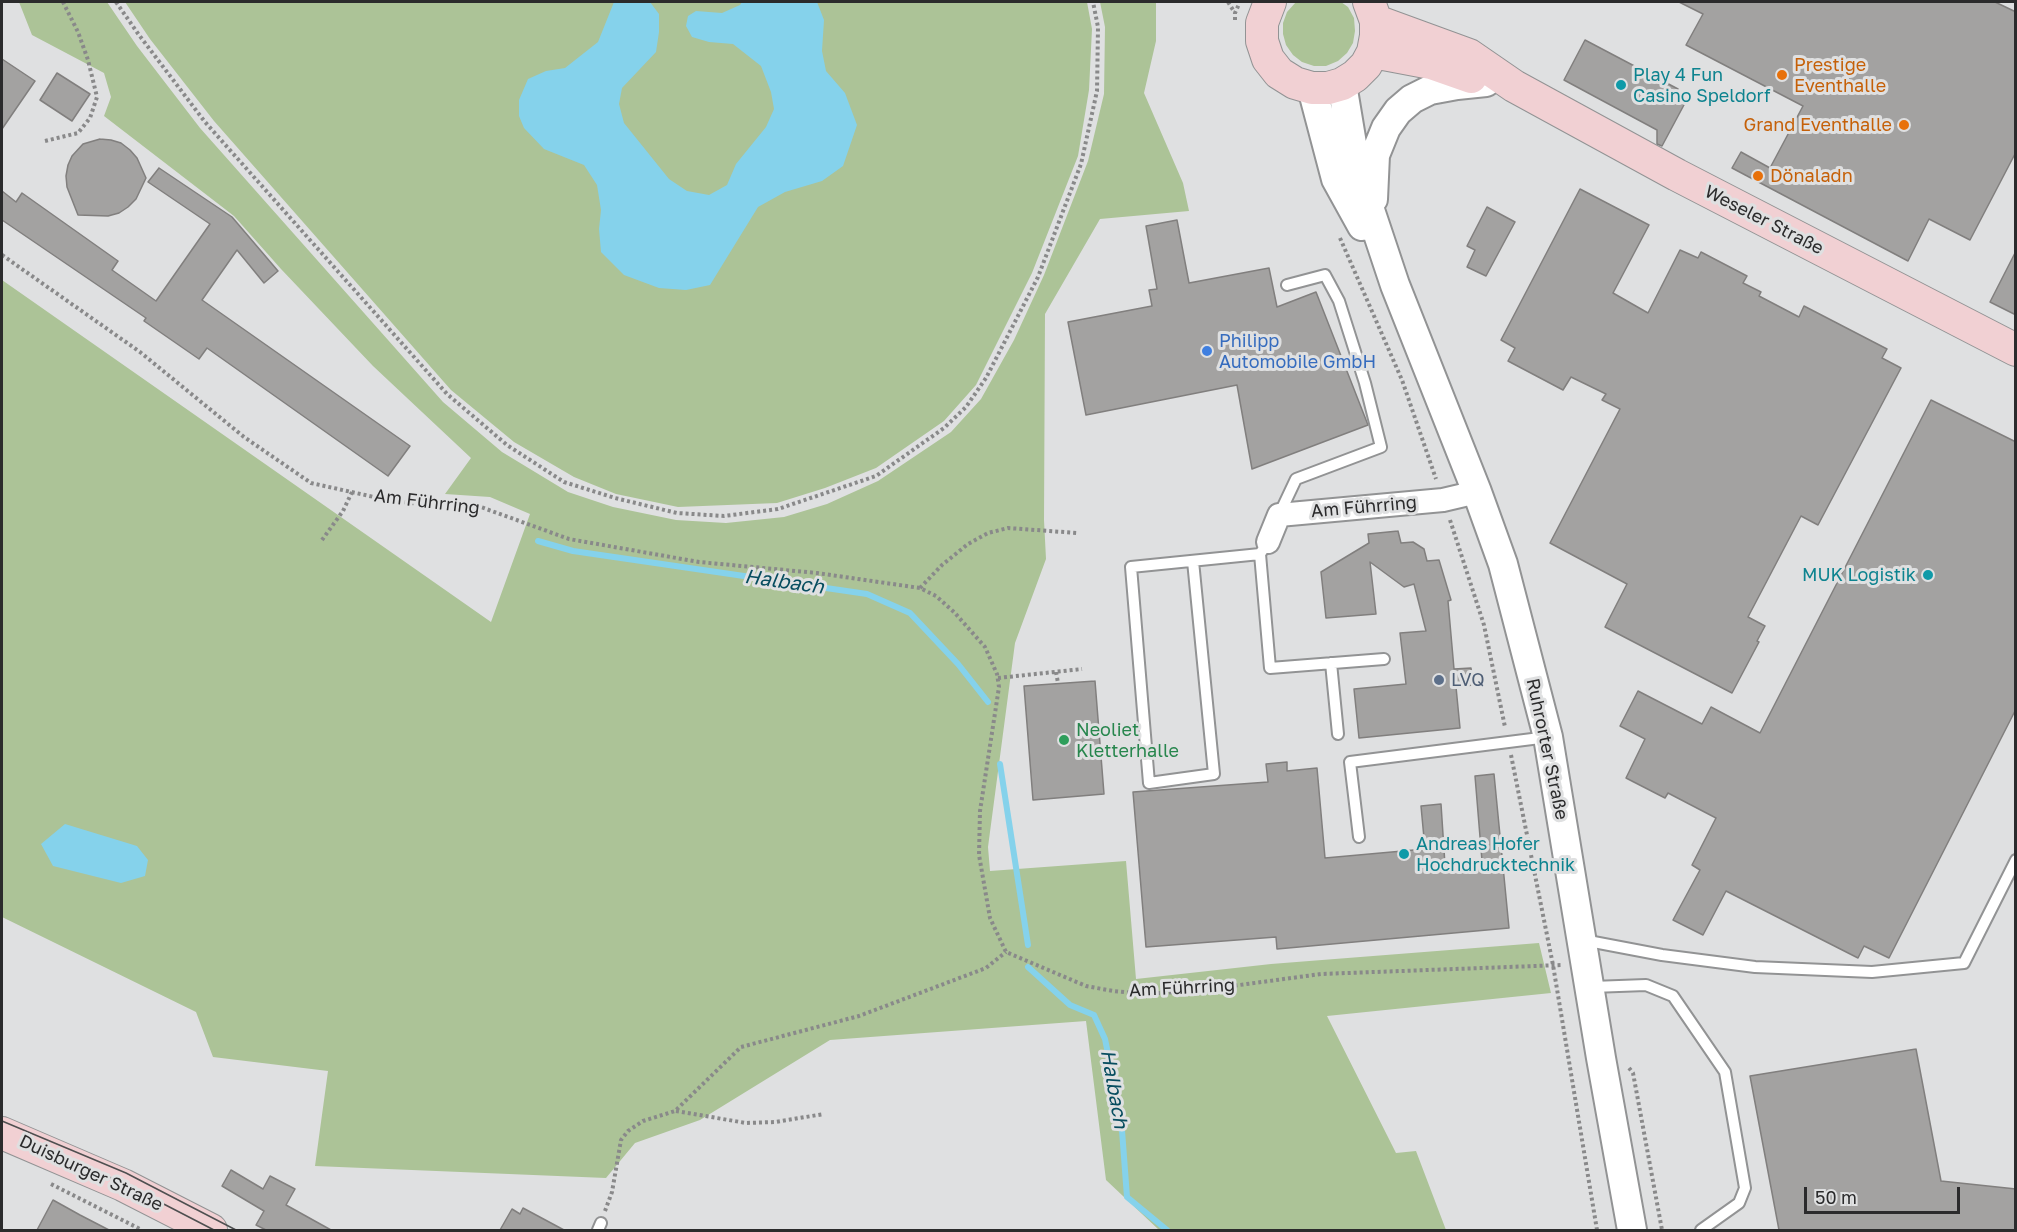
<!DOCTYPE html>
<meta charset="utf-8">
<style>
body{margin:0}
#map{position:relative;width:2017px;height:1232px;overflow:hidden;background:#dfe0e1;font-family:"Golos Text",sans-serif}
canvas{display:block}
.frame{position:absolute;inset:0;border:3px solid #2b2b2c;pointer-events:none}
.scale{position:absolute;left:1804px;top:1187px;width:156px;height:27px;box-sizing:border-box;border:3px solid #2b2b2c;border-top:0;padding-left:8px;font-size:18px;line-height:21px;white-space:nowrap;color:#2b2b2c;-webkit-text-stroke:4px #dfe0e1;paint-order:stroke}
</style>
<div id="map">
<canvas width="2017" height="1232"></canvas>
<div class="frame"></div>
<div class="scale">50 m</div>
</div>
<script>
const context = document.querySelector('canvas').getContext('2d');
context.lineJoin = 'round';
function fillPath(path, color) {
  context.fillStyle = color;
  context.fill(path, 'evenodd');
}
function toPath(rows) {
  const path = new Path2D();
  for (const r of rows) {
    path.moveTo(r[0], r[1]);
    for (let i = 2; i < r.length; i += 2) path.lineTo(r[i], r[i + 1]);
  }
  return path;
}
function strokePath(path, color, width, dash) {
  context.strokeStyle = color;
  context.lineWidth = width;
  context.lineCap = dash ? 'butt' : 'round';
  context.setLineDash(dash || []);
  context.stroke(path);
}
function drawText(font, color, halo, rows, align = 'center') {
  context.font = font + ' "Golos Text",sans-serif';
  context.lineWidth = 6;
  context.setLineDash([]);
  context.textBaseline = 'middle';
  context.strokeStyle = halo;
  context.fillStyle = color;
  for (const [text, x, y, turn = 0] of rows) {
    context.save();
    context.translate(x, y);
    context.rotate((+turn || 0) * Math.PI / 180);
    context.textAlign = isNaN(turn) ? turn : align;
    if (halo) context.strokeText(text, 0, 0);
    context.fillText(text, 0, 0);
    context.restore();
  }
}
const green = toPath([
 [19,2,107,2,137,46,200,128,443,402,502,452,568,492,613,507,676,520,726,523,784,517,827,504,878,481,951,432,981,399,1014,340,1044,275,1088,161,1104,94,1105,27,1100,2,1156,2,1156,41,1144,93,1183,183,1189,211,1100,219,1045,314,1044,520,1046,559,1015,643,988,847,990,871,1126,861,1136,979,1271,964,1539,943,1551,993,1327,1016,1396,1153,1416,1151,1446,1230,1159,1230,1106,1180,1086,1021,830,1040,700,1120,635,1143,606,1178,315,1166,328,1071,213,1057,196,1012,2,917,2,280,491,622,530,514,490,497,445,494,471,458,373,366,281,269,234,216,104,116,111,97,104,73,32,35],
 [125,2,1087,2,1092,29,1089,90,1078,156,1032,273,976,385,944,421,876,468,825,488,777,503,678,507,616,494,574,477,514,442,451,390,214,121,150,39],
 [1296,2,1341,2,1348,7,1354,18,1355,31,1353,43,1347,53,1338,61,1326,66,1314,66,1302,62,1293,55,1286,45,1283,34,1283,23,1287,12]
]);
const water = toPath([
 [614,2,650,2,659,14,659,32,656,52,622,88,619,104,624,123,669,179,687,191,709,195,727,185,736,164,766,127,774,109,771,92,761,66,733,44,709,42,692,37,686,26,688,16,696,11,722,13,740,5,742,2,817,2,824,20,822,51,826,71,845,93,857,125,843,166,822,181,785,192,758,207,710,285,686,290,659,288,624,275,601,252,599,229,601,210,597,185,584,165,544,149,524,128,519,116,519,100,528,79,546,71,565,68,598,42],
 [65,824,137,846,148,860,145,876,121,883,53,866,41,844]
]);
const stream = toPath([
 [538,541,573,551,867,594,910,613,958,664,988,702],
 [1000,764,1028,945],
 [1028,967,1070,1005,1094,1015,1105,1039,1121,1117,1127,1197,1167,1230]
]);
const building = toPath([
 [1679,2,1995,2,2016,12,2016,152,1970,240,1929,219,1908,261,1732,168,1741,152,1770,168,1803,106,1686,45,1703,14,1679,2],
 [1585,40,1678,89,1674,97,1685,103,1662,146,1657,144,1657,130,1564,80,1585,40],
 [2,59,35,81,2,129,2,59],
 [57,73,90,94,72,121,40,100,57,73],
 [100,139,111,140,121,143,130,150,137,158,146,178,136,199,128,207,119,213,108,216,78,215,67,187,66,176,68,165,72,156,83,144,100,139],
 [159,168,232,217,278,271,264,283,237,250,202,300,410,446,388,476,207,348,199,359,144,321,146,318,2,220,2,191,16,202,22,193,118,261,112,270,156,301,210,224,148,182,159,168],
 [1580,189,1649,225,1613,293,1648,313,1680,250,1698,258,1701,252,1747,276,1743,283,1761,292,1759,296,1799,317,1804,306,1887,349,1882,358,1901,368,1818,525,1801,516,1748,617,1765,626,1757,641,1759,642,1732,693,1605,627,1627,584,1550,543,1620,409,1602,400,1606,394,1571,377,1563,390,1508,361,1515,348,1501,340,1580,189],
 [1487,207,1515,222,1486,276,1467,267,1475,250,1467,246,1487,207],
 [1177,220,1189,283,1269,268,1277,307,1316,292,1368,425,1252,469,1237,385,1086,415,1068,322,1152,306,1149,290,1157,289,1146,226,1177,220],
 [2016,251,2016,315,1990,302,2016,251],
 [1931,400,2016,442,2016,709,1889,958,1864,946,1858,958,1726,891,1703,935,1673,920,1700,870,1692,865,1716,818,1668,793,1665,798,1626,778,1645,739,1620,726,1638,691,1702,724,1711,707,1760,733,1931,400],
 [1398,531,1401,543,1413,542,1424,549,1427,561,1439,560,1451,600,1448,601,1454,669,1471,668,1473,685,1456,687,1460,728,1359,738,1354,689,1406,684,1400,633,1426,631,1414,584,1404,587,1370,562,1376,614,1326,618,1321,572,1369,543,1368,534,1398,531],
 [1095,681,1104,794,1033,800,1024,686,1095,681],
 [1287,762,1287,771,1317,768,1325,858,1425,849,1421,806,1441,804,1445,865,1482,861,1475,776,1494,774,1509,928,1277,949,1276,937,1146,947,1133,792,1268,782,1266,764,1287,762],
 [1916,1049,1941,1181,2016,1189,2016,1230,1779,1230,1750,1076,1916,1049],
 [231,1170,263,1189,270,1176,295,1189,286,1205,331,1230,266,1230,256,1225,264,1211,222,1186,231,1170],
 [53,1200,80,1215,109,1230,37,1230,53,1200],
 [523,1208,564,1230,500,1230,512,1209,520,1214,523,1208]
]);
const path = toPath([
 [116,2,139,35,205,122,447,394,507,445,564,482,615,498,677,513,724,516,778,509,876,476,944,428,966,407,986,378,1038,277,1081,164,1097,91,1098,27,1093,2],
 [1228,2,1235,13],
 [1235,20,1235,13,1239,4],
 [45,141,78,133,90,118,97,97,88,60,78,32,63,2],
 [1340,238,1402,380,1436,479],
 [2,255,140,352,244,437,311,483,392,501,420,504,445,502,478,506,569,539,699,562,817,573,920,588,936,596,954,612,985,647,997,674,999,687,980,811,979,855,990,918,1006,952,1086,986,1113,991,1144,994,1195,991,1321,974,1562,965],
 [1450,520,1484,625,1505,727],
 [322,540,343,511,352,492],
 [920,588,942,565,968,544,988,533,1008,528,1077,533],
 [1056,672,1058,683],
 [998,678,1082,669],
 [1511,755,1553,965,1597,1230],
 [1629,1068,1633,1073,1662,1230],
 [676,1111,746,1123,775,1122,824,1114],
 [51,1184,142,1230],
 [605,1211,612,1192,621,1140,628,1131,643,1121,675,1111,741,1047,859,1016,986,968,1006,952]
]);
const service = toPath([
 [1279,515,1296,479,1381,447,1365,383,1339,301,1325,275,1287,285],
 [1260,554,1270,668,1384,659],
 [1193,561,1214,774,1149,783,1131,567,1260,554,1268,542],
 [1331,663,1338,734],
 [1359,837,1350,762,1548,737],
 [1583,940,1662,955,1755,967,1872,972,1964,963,2016,860],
 [1592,987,1646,985,1673,996,1725,1072,1745,1188,1739,1203,1701,1230],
 [598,1230,601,1223]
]);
const minor = toPath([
 [1268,542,1279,515,1443,500,1477,492]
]);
const tertiary = toPath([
 [1342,84,1356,168,1395,285,1477,492,1503,564,1548,737,1601,1058,1632,1230],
 [1312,88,1336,179,1362,226],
 [1373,199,1375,155,1386,128,1398,111,1412,99,1430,90,1457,85,1486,82]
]);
const secondary = toPath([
 [1270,2,1262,23,1262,41,1268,59,1279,73,1295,83,1312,88,1328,88,1342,84,1355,76,1366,65,1373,52,1376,36,1376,21,1369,2],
 [1376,21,1469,55,1514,86,1677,175,2016,350],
 [1373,52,1431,63,1471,77],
 [2,1133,123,1185,211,1230]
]);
const tram = toPath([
 [2,1121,126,1173,236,1230],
 [46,1149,123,1183,214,1230]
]);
const markers = [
 [1782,75,6,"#e8710a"],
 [1621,85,6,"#0f9aa8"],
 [1904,125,6,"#e8710a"],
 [1758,176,6,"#e8710a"],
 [1207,351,6,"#3f7fe0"],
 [1928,575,6,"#0f9aa8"],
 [1439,680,6,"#5c6f8a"],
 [1064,740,6,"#2e9e5b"],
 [1404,854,6,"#0f9aa8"]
];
const foodNames = [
 ["Prestige",1794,65],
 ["Eventhalle",1794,86],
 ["Grand Eventhalle",1892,125,"right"],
 ["Dönaladn",1770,176]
];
const cultureNames = [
 ["Play 4 Fun",1633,75],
 ["Casino Speldorf",1633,96],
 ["MUK Logistik",1916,575,"right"],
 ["Andreas Hofer",1416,844],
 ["Hochdrucktechnik",1416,865]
];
const streetNames = [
 ["Weseler Straße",1764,220,27],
 ["Am Führring",427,502,7],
 ["Am Führring",1364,507,-5],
 ["Ruhrorter Straße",1547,749,78],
 ["Am Führring",1182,988,-3],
 ["Duisburger Straße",91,1173,25]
];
const shopNames = [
 ["Philipp",1219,341],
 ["Automobile GmbH",1219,362]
];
const serviceNames = [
 ["LVQ",1451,680]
];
const leisureNames = [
 ["Neoliet",1076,730],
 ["Kletterhalle",1076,751]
];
const waterNames = [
 ["Halbach",784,582,8],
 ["Halbach",1114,1089,80]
];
fillPath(green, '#acc397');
fillPath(water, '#85d2eb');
strokePath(stream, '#85d2eb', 6);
fillPath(building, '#a3a2a1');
strokePath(building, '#817f7e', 1.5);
strokePath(service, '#929394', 14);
strokePath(minor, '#929394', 26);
strokePath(tertiary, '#929394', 32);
strokePath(secondary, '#929394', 34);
strokePath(path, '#89898a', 4, [3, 3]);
strokePath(service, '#fff', 10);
strokePath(minor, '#fff', 22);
strokePath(tertiary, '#fff', 28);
strokePath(secondary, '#f1d0d3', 32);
strokePath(tram, '#4e4f50', 1.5);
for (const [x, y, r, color] of markers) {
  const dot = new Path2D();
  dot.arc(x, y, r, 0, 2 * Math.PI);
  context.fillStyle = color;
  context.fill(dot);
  strokePath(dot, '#dfe0e1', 2);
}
drawText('18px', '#c56008', '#dfe0e1', foodNames, 'left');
drawText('18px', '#0d838f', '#dfe0e1', cultureNames, 'left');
drawText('18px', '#2b2b2c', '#dfe0e1', streetNames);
drawText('18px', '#366cbe', '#dfe0e1', shopNames, 'left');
drawText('18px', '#4e5e75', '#dfe0e1', serviceNames, 'left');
drawText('18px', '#27864d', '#dfe0e1', leisureNames, 'left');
drawText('italic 20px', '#074d5f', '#dfe0e1', waterNames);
</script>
